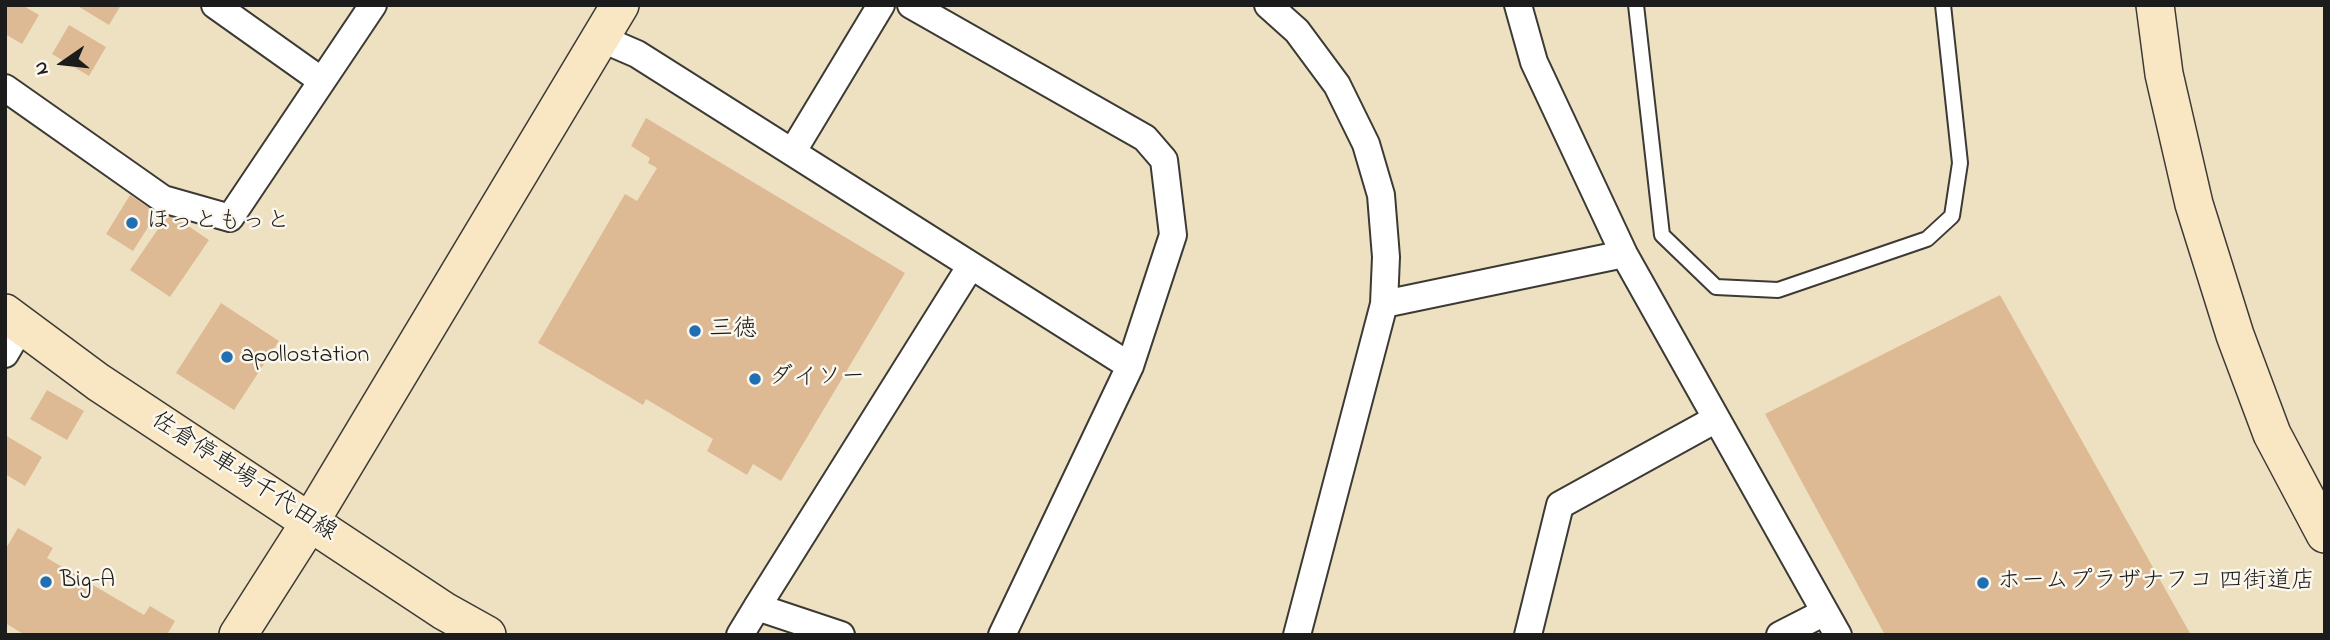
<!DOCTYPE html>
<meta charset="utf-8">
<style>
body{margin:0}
#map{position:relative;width:2330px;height:640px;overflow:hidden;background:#eee1c1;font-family:"Indie Flower",sans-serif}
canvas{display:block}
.frame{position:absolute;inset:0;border:7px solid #1c1c1c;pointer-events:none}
.north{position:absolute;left:28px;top:28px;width:70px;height:70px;-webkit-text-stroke:5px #fbf7ec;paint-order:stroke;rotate:256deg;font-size:19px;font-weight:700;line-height:28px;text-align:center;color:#1c1c1c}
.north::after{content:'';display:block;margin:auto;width:24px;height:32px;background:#1c1c1c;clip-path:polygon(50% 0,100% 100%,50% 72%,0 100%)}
</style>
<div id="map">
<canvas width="2330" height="640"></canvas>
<div class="frame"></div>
<div class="north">N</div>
</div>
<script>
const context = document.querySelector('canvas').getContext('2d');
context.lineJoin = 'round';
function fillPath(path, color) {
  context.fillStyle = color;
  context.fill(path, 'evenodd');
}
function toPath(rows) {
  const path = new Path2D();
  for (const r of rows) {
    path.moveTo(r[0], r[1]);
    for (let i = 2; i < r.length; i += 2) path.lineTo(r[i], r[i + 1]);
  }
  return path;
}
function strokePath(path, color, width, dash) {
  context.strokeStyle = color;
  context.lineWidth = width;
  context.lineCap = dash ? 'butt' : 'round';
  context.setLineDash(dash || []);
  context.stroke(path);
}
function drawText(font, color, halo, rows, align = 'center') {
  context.font = font + ' "Indie Flower","Klee One",sans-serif';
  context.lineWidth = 5;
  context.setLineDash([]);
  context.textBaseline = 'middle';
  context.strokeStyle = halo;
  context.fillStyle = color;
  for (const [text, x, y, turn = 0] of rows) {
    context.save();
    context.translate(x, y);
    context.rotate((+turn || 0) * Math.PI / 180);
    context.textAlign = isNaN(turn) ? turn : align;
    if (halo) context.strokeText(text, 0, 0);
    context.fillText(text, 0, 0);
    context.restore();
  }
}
const building = toPath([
 [5,5,22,5,39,15,22,44,5,34],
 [76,5,121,5,109,25],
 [69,25,106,47,89,76,52,54],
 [646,118,905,273,781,481,753,464,747,475,707,451,713,439,646,399,643,405,538,343,625,194,637,201,657,168,648,163,650,158,631,146],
 [130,195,157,213,133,251,106,234],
 [169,213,209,240,170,297,130,270],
 [2000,295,2191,635,1885,635,1765,414],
 [221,303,279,341,234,410,176,373],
 [47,390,84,411,67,440,30,419],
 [5,435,42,457,25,486,5,474],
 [18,528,53,548,47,558,144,615,150,606,175,621,167,635,25,635,5,623,5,550]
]);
const lane = toPath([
 [1636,5,1662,235,1716,287,1778,290,1927,239,1952,216,1960,163,1943,5]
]);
const street = toPath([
 [215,5,322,81],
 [911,5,1145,138,1164,160,1173,235,1130,366,1002,635],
 [1268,5,1297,31,1337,85,1366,144,1381,195,1386,257,1384,304,1297,635],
 [1518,5,1534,62,1624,254,1838,635],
 [600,38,637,54,1130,366],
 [5,88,163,199,230,218,373,5],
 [793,151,881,5],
 [1384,304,1624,254],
 [5,354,22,325],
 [740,635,757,607],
 [841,635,757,607,970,267],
 [1528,635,1560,505,1716,419],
 [1780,635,1825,612]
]);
const secondary = toPath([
 [2155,5,2164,74,2194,204,2235,335,2272,434,2325,534],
 [5,313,98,382,444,611,487,635],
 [238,635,310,522,620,5]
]);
const markers = [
 [132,223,7,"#1f6fb2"],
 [695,331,7,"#1f6fb2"],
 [227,357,7,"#1f6fb2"],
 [755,379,7,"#1f6fb2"],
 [46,582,7,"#1f6fb2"],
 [1983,583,7,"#1f6fb2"]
];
const poiNames = [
 ["ほっともっと",146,223],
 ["三徳",709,331],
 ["apollostation",241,357],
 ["ダイソー",769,379],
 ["Big-A",60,582],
 ["ホームプラザナフコ 四街道店",1997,583]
];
const streetNames = [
 ["佐倉停車場千代田線",243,478,33]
];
fillPath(building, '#deba94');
strokePath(lane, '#3c3a35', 18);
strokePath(street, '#3c3a35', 30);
strokePath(secondary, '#3c3a35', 40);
strokePath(lane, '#fff', 14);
strokePath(street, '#fff', 26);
strokePath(secondary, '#f9e7c3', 37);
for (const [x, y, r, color] of markers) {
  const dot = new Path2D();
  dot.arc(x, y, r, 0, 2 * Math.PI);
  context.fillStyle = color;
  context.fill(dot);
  strokePath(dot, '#fbf7ec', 2.5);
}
drawText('24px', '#1c1c1c', '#fbf7ec', poiNames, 'left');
drawText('24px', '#1c1c1c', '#fbf7ec', streetNames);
</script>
